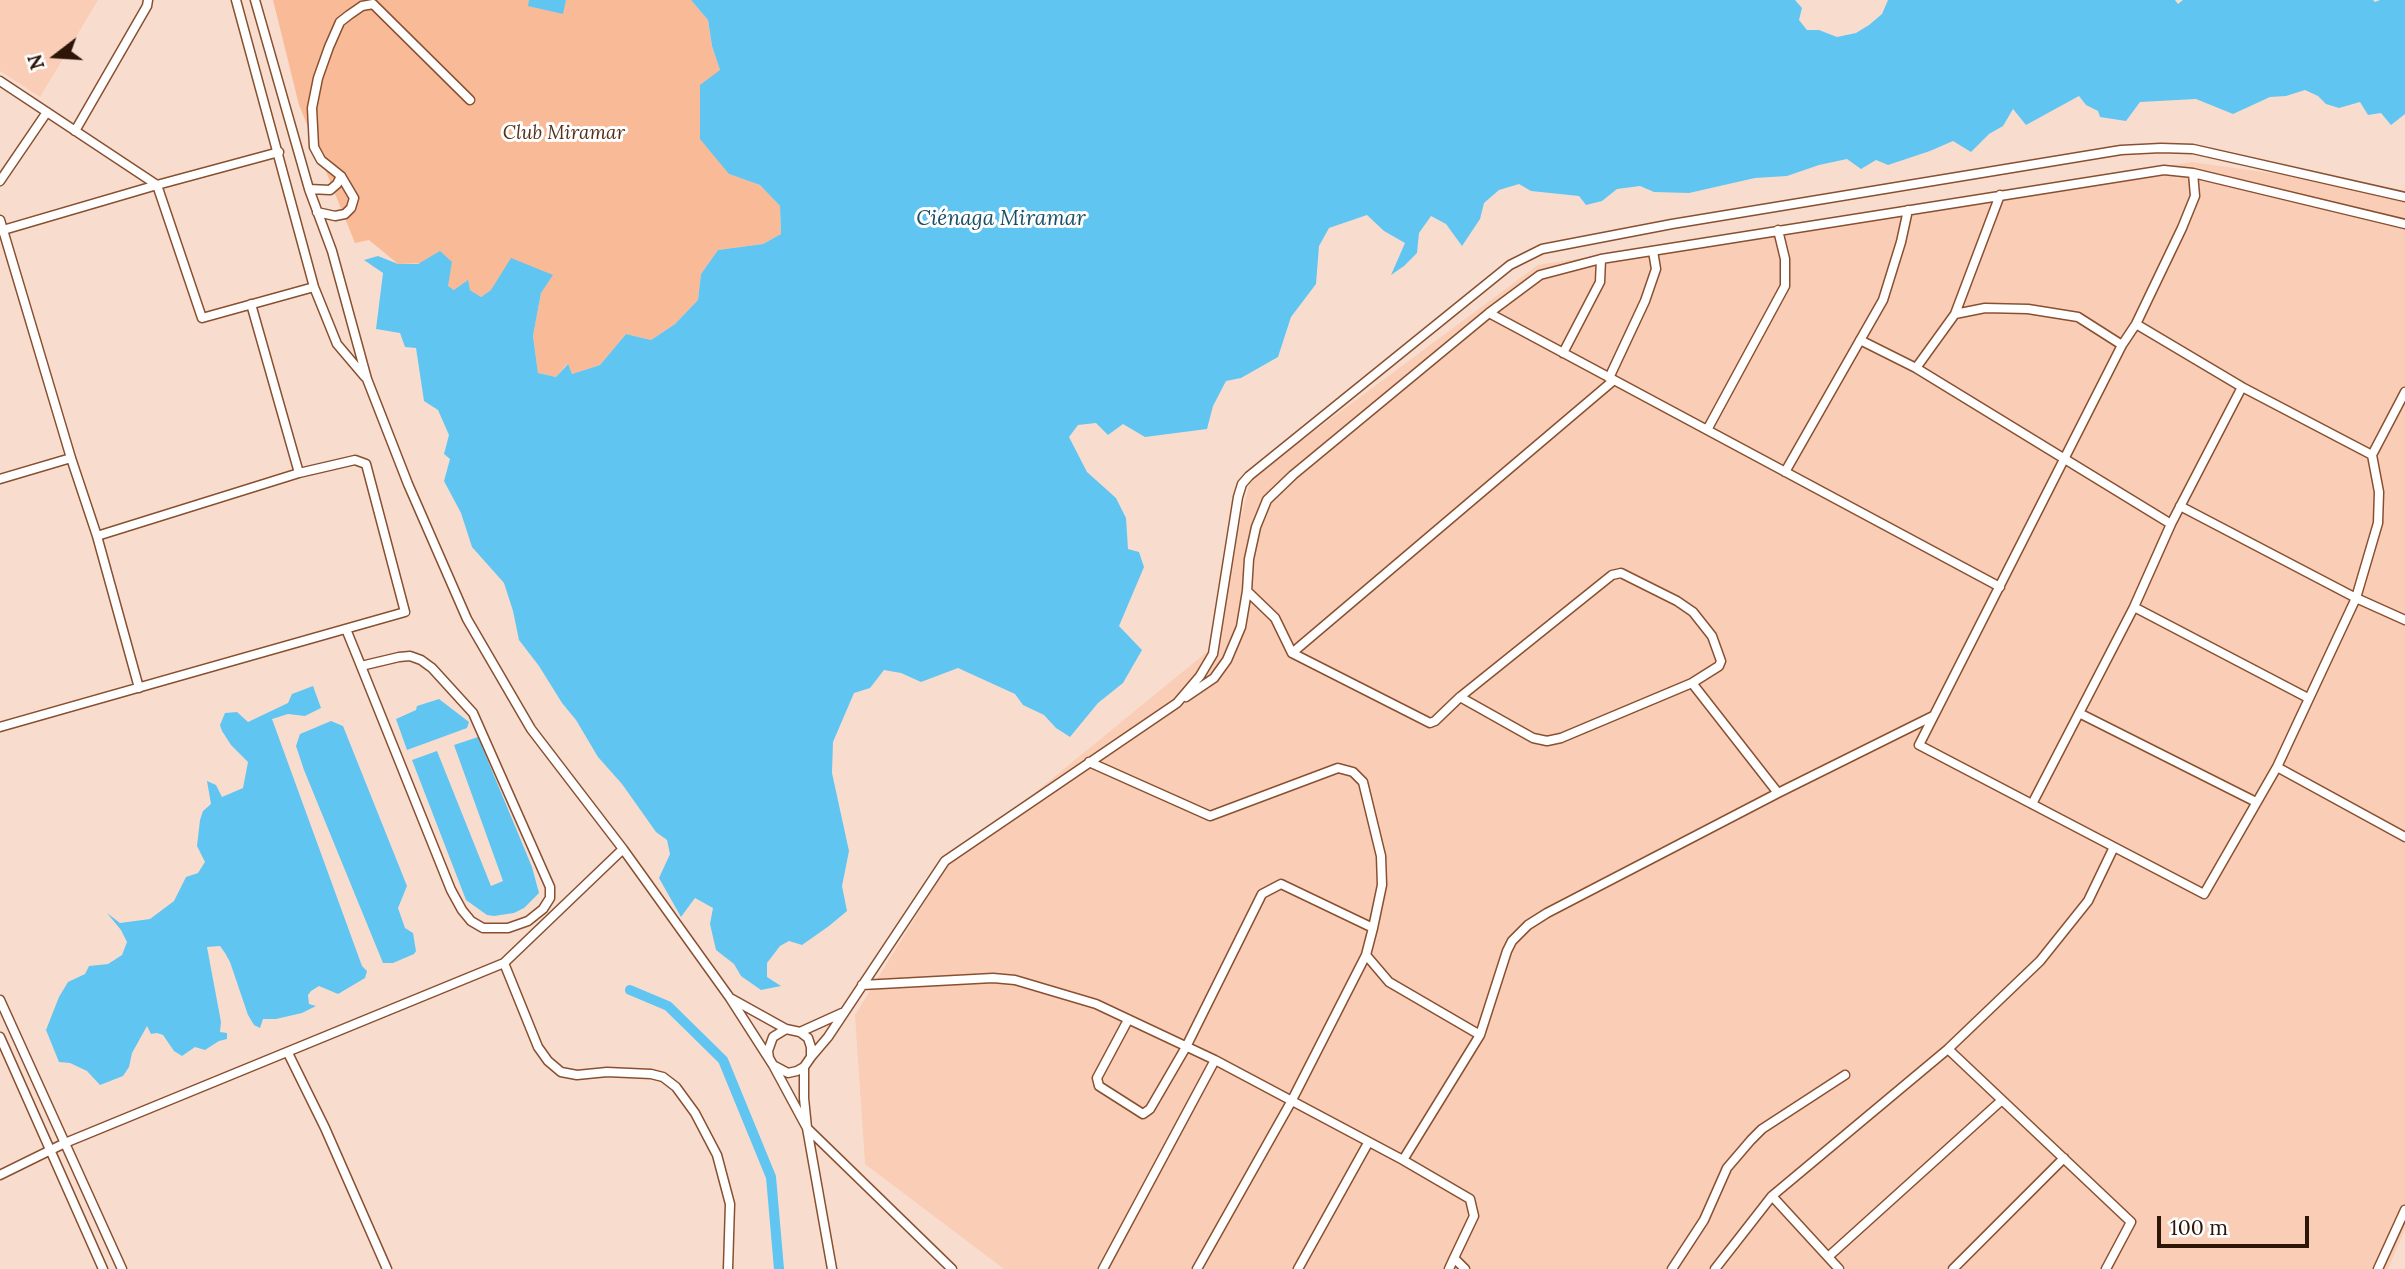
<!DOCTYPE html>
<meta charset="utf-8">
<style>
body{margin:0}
#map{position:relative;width:2405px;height:1269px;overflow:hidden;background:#f8ddcf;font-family:Lora,serif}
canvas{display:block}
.north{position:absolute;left:21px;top:21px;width:70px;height:70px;-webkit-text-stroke:5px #fff;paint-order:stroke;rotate:253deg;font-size:19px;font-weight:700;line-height:28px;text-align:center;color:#2d1608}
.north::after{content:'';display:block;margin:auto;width:24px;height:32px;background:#2d1608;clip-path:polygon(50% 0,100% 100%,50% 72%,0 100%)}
.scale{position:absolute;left:2157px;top:1216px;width:152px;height:32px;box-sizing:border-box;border:4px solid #2d1608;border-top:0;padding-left:9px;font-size:21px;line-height:24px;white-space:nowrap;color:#2d1608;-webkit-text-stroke:5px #fff;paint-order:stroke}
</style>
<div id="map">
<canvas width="2405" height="1269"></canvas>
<div class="north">N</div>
<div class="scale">100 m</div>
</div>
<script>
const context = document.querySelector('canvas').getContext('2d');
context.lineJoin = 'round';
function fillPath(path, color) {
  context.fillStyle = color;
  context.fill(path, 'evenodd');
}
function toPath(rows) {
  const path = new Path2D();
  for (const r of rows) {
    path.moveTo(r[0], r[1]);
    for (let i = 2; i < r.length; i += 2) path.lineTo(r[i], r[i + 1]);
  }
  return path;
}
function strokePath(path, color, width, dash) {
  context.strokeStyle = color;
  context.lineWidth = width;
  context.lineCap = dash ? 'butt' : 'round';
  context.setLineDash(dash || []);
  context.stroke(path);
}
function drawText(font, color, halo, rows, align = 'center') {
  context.font = font + ' Lora,serif';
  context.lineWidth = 6;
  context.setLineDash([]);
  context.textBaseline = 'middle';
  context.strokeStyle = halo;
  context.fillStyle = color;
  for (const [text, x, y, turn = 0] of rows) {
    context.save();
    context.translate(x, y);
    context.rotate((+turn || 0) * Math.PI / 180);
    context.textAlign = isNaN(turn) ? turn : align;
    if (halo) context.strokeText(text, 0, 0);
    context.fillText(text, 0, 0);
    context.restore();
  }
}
const built = toPath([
 [0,0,98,0,40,97,0,71],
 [2192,162,2405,192,2405,1229,2388,1269,1004,1269,865,1164,855,1015,949,863,1208,651,1251,478,1538,265]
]);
const green = toPath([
 [273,0,691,0,708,20,712,46,720,70,729,174,760,185,780,206,781,234,763,244,718,250,701,274,698,300,675,324,651,340,626,334,600,365,572,374,567,364,556,377,538,373,533,336,541,293,552,275,491,290,481,297,470,290,454,290,447,286,452,262,398,264,369,240,355,243,299,105]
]);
const water = toPath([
 [529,0,566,0,563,14,528,6],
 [691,0,1795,0,1802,8,1799,20,1807,30,1819,30,1837,37,1856,33,1869,25,1882,14,1888,0,2175,0,2178,4,2183,0,2373,0,2375,2,2380,0,2405,0,2405,114,2391,125,2381,113,2368,115,2360,102,2339,108,2326,104,2318,96,2305,90,2286,96,2270,97,2233,114,2196,99,2140,102,2126,121,2100,117,2098,111,2086,105,2079,96,2026,125,2013,109,2003,126,1989,134,1971,152,1953,141,1930,151,1888,165,1876,160,1861,169,1847,159,1819,165,1787,176,1755,178,1689,193,1654,192,1640,186,1617,189,1602,201,1586,205,1579,196,1531,191,1519,184,1499,190,1484,203,1480,219,1462,246,1446,224,1431,216,1419,233,1417,253,1404,266,1391,275,1405,243,1384,231,1367,215,1329,228,1319,246,1316,284,1291,317,1278,357,1241,378,1226,381,1213,406,1207,429,1145,437,1123,424,1108,435,1096,423,1078,425,1069,437,1087,472,1116,498,1126,518,1128,549,1139,552,1144,567,1119,626,1142,650,1123,683,1098,703,1070,737,1056,728,1044,715,1023,705,1015,694,958,668,921,682,901,673,884,670,870,688,854,693,833,742,832,773,849,851,842,886,847,911,829,926,802,945,789,941,780,946,767,963,767,977,781,986,761,990,741,976,734,964,716,950,710,924,713,908,695,898,681,917,659,878,670,854,667,840,656,832,622,784,598,757,576,720,562,703,539,666,519,640,513,611,504,583,472,547,461,513,444,481,450,459,444,454,449,435,438,410,424,401,416,348,405,347,400,333,376,329,383,273,364,260,378,256,398,264,418,264,440,251,452,262,448,286,454,290,468,280,470,290,481,297,491,290,511,258,553,275,541,293,533,336,538,373,556,377,568,364,572,374,600,365,626,334,651,340,675,324,698,300,701,274,718,250,763,244,781,234,780,206,760,185,729,174,700,139,700,85,720,70,712,46,708,20],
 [313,686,321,708,305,716,288,714,272,719,362,966,367,971,365,978,338,994,319,986,311,991,308,995,309,1004,316,1006,302,1013,276,1019,263,1019,260,1028,254,1025,248,1015,230,962,225,953,220,946,207,947,221,1022,220,1032,227,1033,227,1039,219,1041,205,1050,195,1047,182,1056,174,1051,163,1035,157,1033,151,1034,147,1026,132,1053,129,1067,123,1076,100,1085,87,1071,70,1063,59,1062,46,1030,59,997,68,982,85,974,89,966,108,964,122,955,127,942,121,930,107,913,120,923,150,919,174,901,186,877,198,873,205,862,197,846,200,820,203,811,211,804,207,781,216,785,222,797,243,788,248,762,231,745,222,731,220,725,225,713,237,712,248,722,288,703,292,694],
 [439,699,469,722,467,728,407,750,396,719,416,710,417,706],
 [331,721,343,726,407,886,398,908,405,928,413,933,416,951,414,954,393,963,383,963,304,770,296,746,300,734],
 [478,737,532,867,539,893,524,908,514,913,494,916,487,915,466,900,412,760,437,751,491,886,503,881,454,745]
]);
const canal = toPath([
 [630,990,668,1006,723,1060,771,1177,779,1269]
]);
const street = toPath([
 [236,0,314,287,337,344,365,377],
 [255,0,309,189,332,251,367,379,408,484,467,619,531,729,623,849,730,998,773,1065,788,1073,797,1071,804,1067,811,1057,811,1047,808,1038,800,1032,786,1029,773,1037,768,1051,769,1058,773,1065,807,1128,952,1269],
 [0,81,157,185,202,318,314,287],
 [75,131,147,6,148,0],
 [0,181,47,112],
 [309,189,330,190,337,184,341,176],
 [317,212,335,216,345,214,351,208,354,198,341,176,321,160,314,147,312,108,318,78,329,47,340,22,349,15,362,6,373,4,470,100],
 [0,220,71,458,0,479],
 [0,231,157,185,279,152],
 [1489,313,2000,587],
 [1955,314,2000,195],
 [2136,324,2242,387,2372,455,2379,492,2378,523,2356,598,2277,767,2204,894,1919,745,2122,345,2136,324,2182,228,2195,196,2193,173],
 [1860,340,1916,368,2171,524],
 [1563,353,1600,282,1601,259],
 [1916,368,1955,314,1985,308,2028,309,2078,317,2122,345],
 [1609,378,1645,301,1656,269,1653,251],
 [1707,430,1785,286,1785,259,1778,230],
 [2372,455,2405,392],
 [71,458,97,536,299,473],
 [1785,472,1883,300,1901,242,1908,210],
 [2180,506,2356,598,2405,620],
 [97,536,139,688],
 [1247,591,1275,618,1292,653,1430,723,1435,721,1460,697,1612,575,1621,573,1677,601,1693,612,1712,636,1721,661,1719,666,1692,683,1778,793,1933,716],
 [2134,607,2308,698],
 [346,629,361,666,451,890,462,910,471,921,483,928,508,928,528,921,543,909,550,898,550,887,473,713,432,668,421,660,410,656,399,657,361,666],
 [1292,653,1614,380],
 [1186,697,1214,678,1227,660,1241,627,1247,591,1249,559,1256,527,1267,500,1293,475,1489,313,1540,275,1601,259,2164,170,2193,173,2405,224],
 [1460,697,1533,738,1547,741,1561,738,1692,683],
 [2079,713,2256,802],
 [0,727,405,612,366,464,355,460,299,473,251,304],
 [1089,762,1210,816,1338,768,1353,772,1363,782,1381,856,1382,885,1373,928],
 [2277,767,2405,837],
 [2032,804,2134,607,2171,524,2242,387],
 [623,849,504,963,538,1047,548,1061,561,1072,577,1075,607,1072,651,1074,663,1077,676,1087,695,1113,717,1155,730,1204,728,1269],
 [1366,955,1389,982,1480,1035,1507,951,1512,941,1528,925,1547,913,1778,793],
 [862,985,993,978,1015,980,1096,1004,1215,1060,1403,1160,1470,1199,1474,1216,1454,1258,1465,1269],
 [732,999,786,1029],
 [0,1000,122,1269],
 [1128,1020,1097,1078,1099,1086,1143,1114,1150,1109,1186,1047,1262,894,1281,884,1373,928,1366,955,1291,1102,1197,1269],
 [800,1032,842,1013],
 [0,1037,103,1269],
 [1948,1049,2131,1222,2106,1269],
 [288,1053,325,1128,387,1269],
 [811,1057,828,1037,945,861,1177,703,1200,676,1213,654,1238,497,1242,484,1249,476,1510,265,1542,249,1672,224,2121,150,2161,148,2193,149,2405,197],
 [804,1067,804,1098,807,1128,832,1269],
 [1403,1160,1480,1035],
 [0,1175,65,1143,504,963],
 [1772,1196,1839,1269],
 [1828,1257,2002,1100],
 [1103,1269,1215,1060],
 [1298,1269,1368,1143],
 [1449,1269,1454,1258],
 [1672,1269,1704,1220,1727,1168,1751,1140,1762,1129,1845,1075],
 [1715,1269,1772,1196,1948,1049,2040,961,2088,901,2114,847],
 [1953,1269,2064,1158],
 [2378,1269,2405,1210]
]);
const parkNames = [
 ["Club Miramar",564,134]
];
const waterNames = [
 ["Ciénaga Miramar",1001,219]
];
fillPath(built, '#f9cdb6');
fillPath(green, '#f9ba98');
fillPath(water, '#61c5f2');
strokePath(canal, '#61c5f2', 10);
strokePath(street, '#895030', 11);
strokePath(street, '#fff', 8);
drawText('italic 19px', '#583018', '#fff', parkNames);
drawText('italic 21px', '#195067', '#fff', waterNames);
</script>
